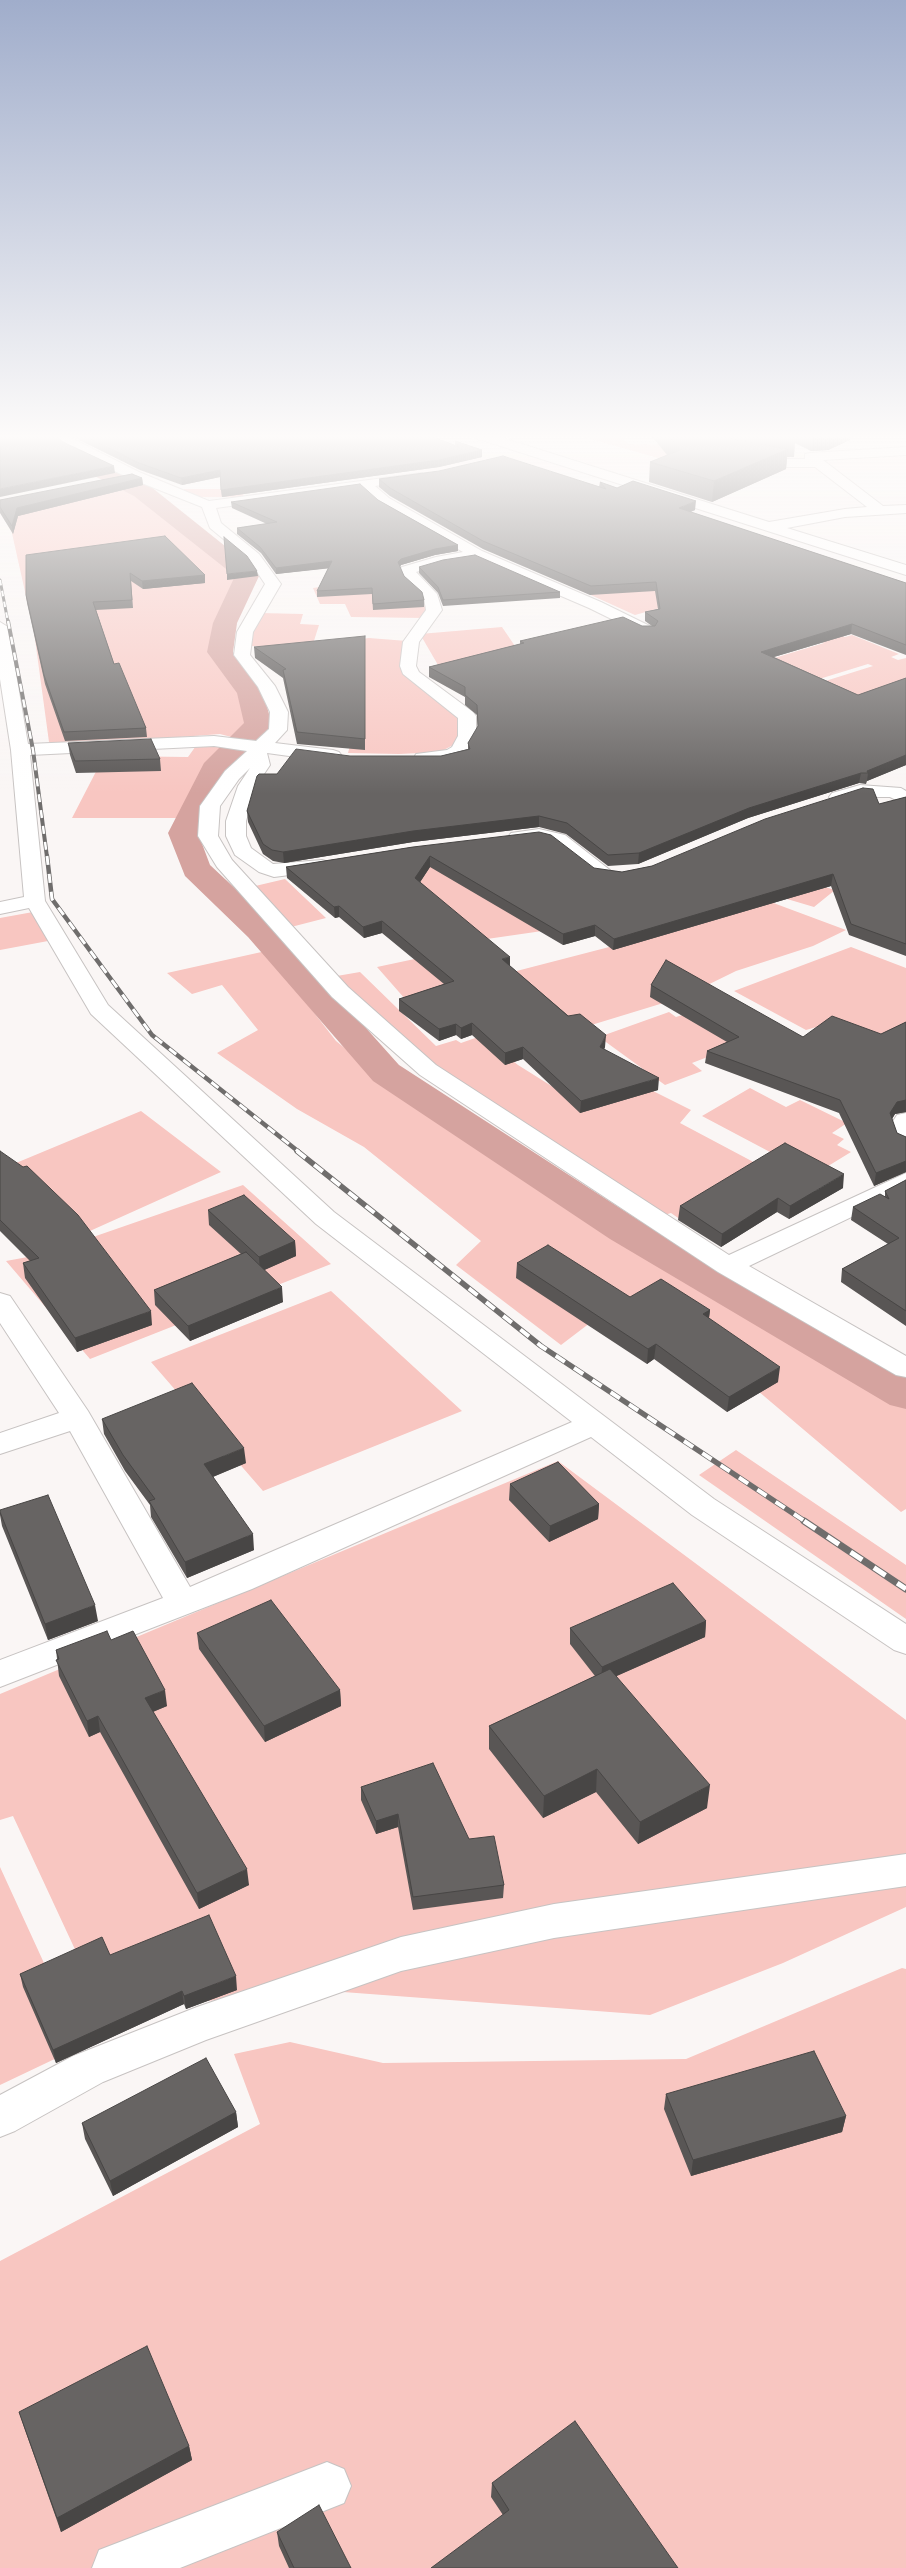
<!DOCTYPE html>
<style>
body{margin:0}
canvas{display:block;background:#faf6f5}
</style>
<canvas width="906" height="2568"></canvas>
<script>
const context = document.querySelector('canvas').getContext('2d');
context.lineJoin = 'round';
function fillPath(path, color) {
  context.fillStyle = color;
  context.fill(path, 'evenodd');
}
function toPath(rows) {
  const path = new Path2D();
  for (const r of rows) {
    path.moveTo(r[0], r[1]);
    for (let i = 2; i < r.length; i += 2) path.lineTo(r[i], r[i + 1]);
  }
  return path;
}
function strokePath(path, color, width, dash) {
  context.strokeStyle = color;
  context.lineWidth = width;
  context.lineCap = dash ? 'butt' : 'round';
  context.setLineDash(dash || []);
  context.stroke(path);
}
const green = toPath([
 [573,434,619,434,628,444,699,445,665,460],
 [474,470,832,631,845,637,852,635,899,654,891,657,898,660,906,658,906,688,862,703,819,683,873,666,868,664,816,680,771,659,824,643,717,592,635,615,520,563],
 [113,482,134,491,242,575,236,598,220,623,215,654,243,692,250,724,235,738,220,734,115,742,49,742,34,632,5,502],
 [184,489,245,489,243,497,181,497],
 [401,575,421,586,431,610,425,618,351,617,345,604,320,604,313,588],
 [260,613,303,614,300,624,319,625,312,647,247,646],
 [502,627,534,674,475,661,438,665,420,634],
 [369,638,407,641,402,663,458,717,460,729,455,744,440,752,399,754,348,753,354,730,353,640],
 [198,743,229,745,207,769,179,818,72,818,104,756,188,757],
 [448,853,556,929,480,940,369,860],
 [762,868,835,890,814,907,740,885],
 [285,879,326,918,291,927,251,887],
 [725,885,846,930,813,946,736,971,683,997,575,1030,505,974,617,945],
 [33,912,48,941,0,950,0,918],
 [851,947,906,968,906,1054,827,1024,806,1030,734,991],
 [266,951,336,1041,378,1075,619,1237,906,1406,906,1509,901,1512,680,1325,603,1313,561,1345,456,1265,481,1241,364,1147,297,1109,217,1053,258,1030,222,985,192,994,167,973],
 [424,957,455,989,406,1000,377,967],
 [360,972,436,1046,456,1040,461,1043,481,1036,518,1065,585,1107,645,1087,691,1110,680,1123,793,1183,691,1227,671,1213,661,1216,418,1058,331,977],
 [695,1011,744,1043,692,1063,702,1071,665,1085,599,1037,669,1012,676,1017],
 [750,1088,786,1107,800,1100,847,1123,832,1133,844,1139,837,1145,851,1152,820,1171,770,1152,702,1116],
 [141,1111,221,1172,81,1235,4,1168],
 [243,1185,331,1264,90,1359,6,1261,44,1254],
 [331,1291,462,1411,263,1491,151,1362],
 [736,1450,906,1565,906,1619,699,1475],
 [558,1461,906,1720,906,1907,783,1963,650,2015,303,1989,105,2014,13,1816,0,1820,0,1694],
 [0,1867,82,2046,0,2085],
 [902,1968,906,1969,906,2568,0,2568,0,2261,260,2124,234,2054,290,2042,383,2063,686,2059]
]);
const canal = toPath([
 [25,434,48,434,61,444,150,486,260,574,237,623,233,652,263,692,272,725,227,772,198,833,210,865,272,923,399,1065,640,1221,906,1374,906,1409,890,1405,610,1239,373,1081,248,937,185,876,168,833,204,763,244,723,237,693,207,652,213,623,235,576,134,496,47,452,25,434]
]);
const minor = toPath([
 [48,434,63,434,139,472,209,501,422,473,424,476,422,479,375,486,389,498,482,551,601,602,654,628,656,631,654,634,642,634,589,608,475,559,443,564,416,572,437,594,442,610,419,642,416,666,419,672,473,712,476,716,476,736,465,754,458,759,423,764,416,762,414,758,416,754,447,750,452,747,458,736,458,718,403,674,400,666,403,642,426,610,424,598,406,581,399,570,402,567,436,557,463,552,379,504,361,488,216,508,221,523,259,554,281,584,253,632,250,655,275,686,288,712,287,730,275,743,333,750,339,752,342,756,339,760,333,762,267,753,270,765,256,786,246,821,246,836,251,848,273,864,322,860,329,862,332,866,329,870,274,877,259,872,235,855,226,836,226,821,238,786,250,768,239,779,220,806,218,836,232,860,348,987,436,1065,729,1255,906,1173,906,1191,749,1266,906,1356,906,1377,896,1375,718,1272,420,1075,332,997,217,867,198,836,200,806,225,771,247,751,214,746,30,755,45,901,108,1005,334,1212,714,1499,906,1624,906,1654,894,1650,692,1515,591,1437,252,1589,0,1687,0,1660,163,1598,70,1431,0,1454,0,1433,59,1413,0,1323,0,1293,10,1296,88,1411,190,1587,572,1422,316,1224,91,1014,29,908,0,914,0,902,24,897,11,750,0,679,0,622,8,627,28,744,214,736,256,741,269,729,270,712,258,687,234,655,237,632,265,584,249,560,210,528,202,507,129,478,65,447,48,434],
 [471,434,490,434,769,522,845,509,867,507,815,467,784,467,731,457,714,434,727,434,740,451,784,459,805,459,805,454,810,453,906,447,906,455,823,460,883,506,906,505,906,513,845,517,787,528,906,565,906,575,472,437,471,434],
 [860,785,901,788,906,791,906,805,890,797,861,797,839,803,832,801,829,797,832,793,860,785],
 [539,829,565,835,615,874,612,878,605,880,598,878,574,863,551,844,539,841,518,843,511,841,508,837,511,833,539,829],
 [906,1113,906,1148,897,1145,890,1126,897,1115,906,1113],
 [906,1854,906,1886,554,1938,401,1971,206,2040,103,2082,15,2131,0,2137,0,2095,73,2056,197,2007,401,1937,554,1904,906,1854],
 [327,2462,344,2469,351,2486,344,2503,180,2568,92,2568,99,2550,327,2462]
]);
const railFar4 = toPath([
 [0,580,8,622]
]);
const railFar3 = toPath([
 [8,621,33,750,47,857]
]);
const railFar2 = toPath([
 [47,856,52,899,152,1035,299,1152]
]);
const railFar1 = toPath([
 [297,1151,541,1346,806,1522]
]);
const rail = toPath([
 [804,1521,906,1589]
]);
const wall = toPath([
 [67,434,425,434,455,445,455,441,482,450,482,457,439,467,222,497,220,477,182,485,140,470],
 [650,434,851,434,850,440,828,450,811,451,795,443,794,457,787,457,786,469,712,502,649,482,650,462,667,455],
 [142,478,143,485,18,516,13,534,0,513,0,500],
 [379,479,599,487,600,482,617,488,695,510,690,512,906,583,906,655,851,634,774,657,858,695,906,678,906,765,867,781,866,784,859,783,748,818,638,864,608,866,566,834,539,827,413,842,284,863,273,861,263,854,248,822,247,811,277,774,350,756,441,756,468,749,468,743,478,727,477,715,465,705,465,697,429,677,429,667,520,644,520,641,642,626,652,626,645,621,645,612,658,609,655,591,590,595,483,549,390,496,379,487],
 [378,500,458,545,458,551,435,555,401,565,400,567,404,576,424,600,424,607,373,610,372,594,317,597,317,591,328,568,276,574,261,553,237,534,237,528,267,524,232,508,231,502],
 [26,555,205,575,205,583,143,589,131,581,133,608,96,610,114,664,146,728,147,737,65,741,45,684,27,603,26,595],
 [419,567,560,592,560,598,443,606,438,593,419,573],
 [365,646,365,750,297,744,283,678,255,658,254,647],
 [68,743,160,759,161,771,76,773,70,755],
 [906,797,906,956,849,935,831,886,613,950,595,936,563,945,430,867,420,882,510,966,605,1047,604,1049,658,1090,580,1113,523,1059,505,1065,472,1035,461,1039,456,1035,439,1041,399,1011,399,999,444,984,382,933,364,938,339,917,335,918,287,878,286,867,413,847,622,872,652,866],
 [651,985,803,1037,881,1034,906,1022,906,1112,895,1114,892,1119,897,1133,906,1137,906,1172,874,1186,839,1113,705,1063,707,1051,727,1042,650,997],
 [0,1151,152,1325,77,1352,25,1278,23,1263,30,1261,0,1231],
 [906,1180,906,1326,841,1282,842,1269,888,1244,851,1220,853,1207,885,1196,885,1191],
 [843,1188,789,1219,777,1212,721,1247,678,1220,680,1206],
 [208,1210,295,1241,296,1256,264,1270,283,1302,190,1341,155,1305,154,1290,241,1254,209,1225],
 [517,1263,630,1297,710,1310,709,1318,778,1382,727,1412,654,1359,647,1364,516,1278],
 [102,1419,246,1463,213,1477,254,1550,187,1578,151,1517,150,1505,125,1471,104,1434],
 [510,1484,599,1504,598,1519,549,1542,509,1500],
 [0,1510,98,1621,48,1640,2,1526,0,1515],
 [706,1621,705,1637,616,1676,707,1808,638,1844,596,1792,543,1818,489,1749,489,1726,595,1676,570,1644,570,1628],
 [197,1633,340,1690,341,1706,265,1742,199,1649],
 [111,1640,167,1706,153,1712,249,1885,199,1909,100,1732,89,1737,59,1676,56,1650],
 [361,1787,469,1839,504,1885,503,1898,413,1910,398,1827,376,1834,361,1800],
 [110,1955,237,1990,186,2009,184,2004,56,2063,23,1987,20,1974],
 [666,2094,846,2116,842,2132,691,2176,664,2109],
 [236,2112,238,2127,113,2196,85,2139,82,2123],
 [19,2412,189,2446,192,2460,61,2532,24,2427],
 [492,2483,678,2568,503,2515,491,2497],
 [277,2532,351,2568,289,2568,279,2546]
]);
const shadedWall = toPath([
 [813,434,851,434,850,440,828,450,811,451],
 [788,449,786,469,712,502,714,481],
 [482,450,482,457,439,467,222,497,221,490],
 [114,466,115,473,0,497,0,489],
 [220,470,220,477,182,485,181,478],
 [142,478,143,485,18,516,13,534,12,526,17,508],
 [696,501,695,510,679,517,679,508],
 [458,545,458,551,435,555,401,565,398,569,398,562,401,559,435,549],
 [332,561,332,568,276,574,276,568],
 [257,571,258,576,227,580,227,574],
 [205,575,205,583,143,589,142,581],
 [852,624,851,634,760,661,761,652],
 [906,755,906,765,867,781,868,773,867,771],
 [861,773,859,783,748,818,638,864,639,853,749,808],
 [539,816,539,827,413,842,284,863,283,852,413,831],
 [430,856,430,867,415,890,415,878],
 [833,874,831,886,613,950,614,939],
 [339,906,339,917,335,918,334,907],
 [382,921,382,933,364,938,363,927],
 [595,925,595,936,563,945,563,934],
 [510,957,510,969,502,959],
 [472,1023,472,1035,461,1039,461,1028],
 [456,1024,456,1035,439,1041,439,1029],
 [606,1035,605,1047,600,1059,600,1047],
 [523,1047,523,1059,505,1065,505,1053],
 [659,1078,658,1090,580,1113,581,1101],
 [906,1100,906,1112,895,1114,888,1125,890,1113,897,1102],
 [906,1161,906,1172,874,1186,876,1173],
 [844,1174,843,1188,789,1219,790,1206],
 [778,1198,777,1212,721,1247,722,1234],
 [295,1241,296,1256,260,1272,259,1257],
 [282,1287,283,1302,190,1341,188,1326],
 [710,1310,708,1325,703,1314],
 [151,1311,152,1325,77,1352,75,1338],
 [656,1344,654,1359,647,1364,648,1349],
 [780,1367,778,1382,727,1412,729,1397],
 [244,1448,246,1463,205,1480,204,1464],
 [599,1504,598,1519,549,1542,550,1526],
 [253,1534,254,1550,187,1578,185,1562],
 [95,1605,98,1621,48,1640,45,1624],
 [706,1621,705,1637,601,1683,602,1667],
 [165,1690,167,1706,147,1714,145,1698],
 [340,1690,341,1706,265,1742,264,1726],
 [98,1716,100,1732,89,1737,87,1721],
 [597,1769,596,1792,543,1818,544,1796],
 [710,1785,707,1808,638,1844,640,1822],
 [398,1814,398,1827,376,1834,376,1821],
 [247,1869,249,1885,199,1909,197,1893],
 [236,1976,237,1990,186,2009,184,1996],
 [182,1991,184,2004,56,2063,53,2050],
 [236,2112,238,2127,113,2196,110,2181],
 [846,2116,842,2132,691,2176,693,2160],
 [189,2446,192,2460,61,2532,57,2518]
]);
const building = toPath([
 [0,434,53,434,63,442,114,466,0,489,0,434],
 [81,434,425,434,459,447,455,441,482,450,439,460,221,490,220,470,181,478,139,463,81,434],
 [667,434,729,434,732,439,788,449,714,481,650,462,680,450,667,434],
 [769,434,789,434,796,437,786,437,769,434],
 [503,456,606,489,600,482,617,488,633,481,696,501,679,508,906,583,906,645,852,624,761,652,858,695,906,678,906,755,867,771,868,773,861,773,749,808,639,853,608,855,567,823,539,816,413,831,283,852,272,850,263,844,247,811,257,776,259,774,277,774,296,749,350,756,441,756,470,749,468,743,478,726,477,705,465,695,465,687,429,667,524,643,520,641,623,617,642,626,655,626,658,621,645,612,660,609,656,582,591,586,483,541,390,488,379,479,439,471,503,456],
 [132,474,142,478,17,508,12,526,0,507,0,500,132,474],
 [360,484,378,500,458,545,435,549,401,559,398,562,404,576,422,592,424,600,373,604,372,588,317,591,332,561,276,568,260,547,237,528,277,522,231,502,360,484],
 [165,536,205,575,142,581,130,573,132,600,93,602,114,664,119,663,146,728,64,732,44,675,26,595,26,555,165,536],
 [224,537,247,556,257,571,227,574,224,537],
 [475,555,560,592,443,600,438,587,419,567,443,560,475,555],
 [365,636,365,739,297,732,283,670,286,669,254,647,365,636],
 [151,739,160,759,75,761,68,743,151,739],
 [863,788,873,789,879,804,906,797,906,944,851,924,833,874,614,939,595,925,563,934,430,856,415,878,510,957,502,959,568,1016,580,1014,606,1035,600,1047,659,1078,581,1101,523,1047,505,1053,472,1023,461,1028,456,1024,439,1029,399,999,454,981,382,921,363,927,339,906,334,907,286,867,413,847,539,832,551,835,594,868,622,872,652,866,765,819,863,788],
 [666,960,803,1037,832,1016,881,1034,906,1022,906,1100,897,1102,890,1113,897,1133,906,1137,906,1161,876,1173,840,1100,707,1051,739,1037,651,985,666,960],
 [785,1143,844,1174,790,1206,778,1198,722,1234,680,1206,785,1143],
 [0,1151,23,1167,27,1166,78,1215,151,1311,75,1338,23,1263,39,1258,0,1220,0,1151],
 [906,1180,906,1311,842,1269,899,1238,853,1207,880,1194,889,1199,885,1191,906,1180],
 [244,1195,295,1241,259,1257,208,1210,244,1195],
 [548,1245,630,1297,661,1279,710,1310,703,1314,780,1367,729,1397,656,1344,648,1349,517,1263,548,1245],
 [246,1252,282,1287,188,1326,154,1290,246,1252],
 [192,1383,244,1448,204,1464,253,1534,185,1562,149,1501,155,1499,123,1455,102,1419,192,1383],
 [558,1462,599,1504,550,1526,510,1484,558,1462],
 [48,1495,95,1605,45,1624,0,1512,0,1510,48,1495],
 [673,1583,706,1621,602,1667,570,1628,673,1583],
 [271,1600,340,1690,264,1726,197,1633,271,1600],
 [107,1631,111,1640,133,1631,165,1690,145,1698,247,1869,197,1893,98,1716,87,1721,56,1660,59,1659,56,1650,107,1631],
 [610,1669,710,1785,640,1822,597,1769,544,1796,489,1726,610,1669],
 [433,1763,469,1839,494,1836,504,1885,413,1897,398,1814,376,1821,361,1787,433,1763],
 [209,1915,236,1976,184,1996,182,1991,53,2050,20,1974,102,1937,110,1955,209,1915],
 [814,2051,846,2116,693,2160,666,2094,814,2051],
 [206,2058,236,2112,110,2181,82,2123,206,2058],
 [147,2346,189,2446,57,2518,19,2412,147,2346],
 [575,2421,678,2568,431,2568,509,2510,492,2483,575,2421],
 [319,2505,351,2568,294,2568,277,2532,319,2505]
]);
fillPath(green, '#f8c6c1');
fillPath(canal, '#d5a39f');
strokePath(minor, '#c7c3c2', 2);
fillPath(minor, '#fff');
strokePath(railFar4, '#6f6d6c', 3);
strokePath(railFar3, '#6f6d6c', 4);
strokePath(railFar2, '#6f6d6c', 4.5);
strokePath(railFar1, '#6f6d6c', 5.5);
strokePath(rail, '#6f6d6c', 7);
strokePath(railFar4, '#fff', 2, [5.5]);
strokePath(railFar3, '#fff', 2.5, [8]);
strokePath(railFar2, '#fff', 3, [9]);
strokePath(railFar1, '#fff', 4, [11]);
strokePath(rail, '#fff', 5, [14]);
fillPath(wall, '#595655');
fillPath(shadedWall, '#484645');
fillPath(building, '#676463');
strokePath(building, '#484645', 1);
const sky = context.createLinearGradient(0, 0, 0, 794);
sky.addColorStop(0, '#a0adcb');
sky.addColorStop(0.55, '#fdfbfa');
sky.addColorStop(1, '#fdfbfa00');
context.fillStyle = sky;
context.fillRect(0, 0, 906, 794);
</script>
